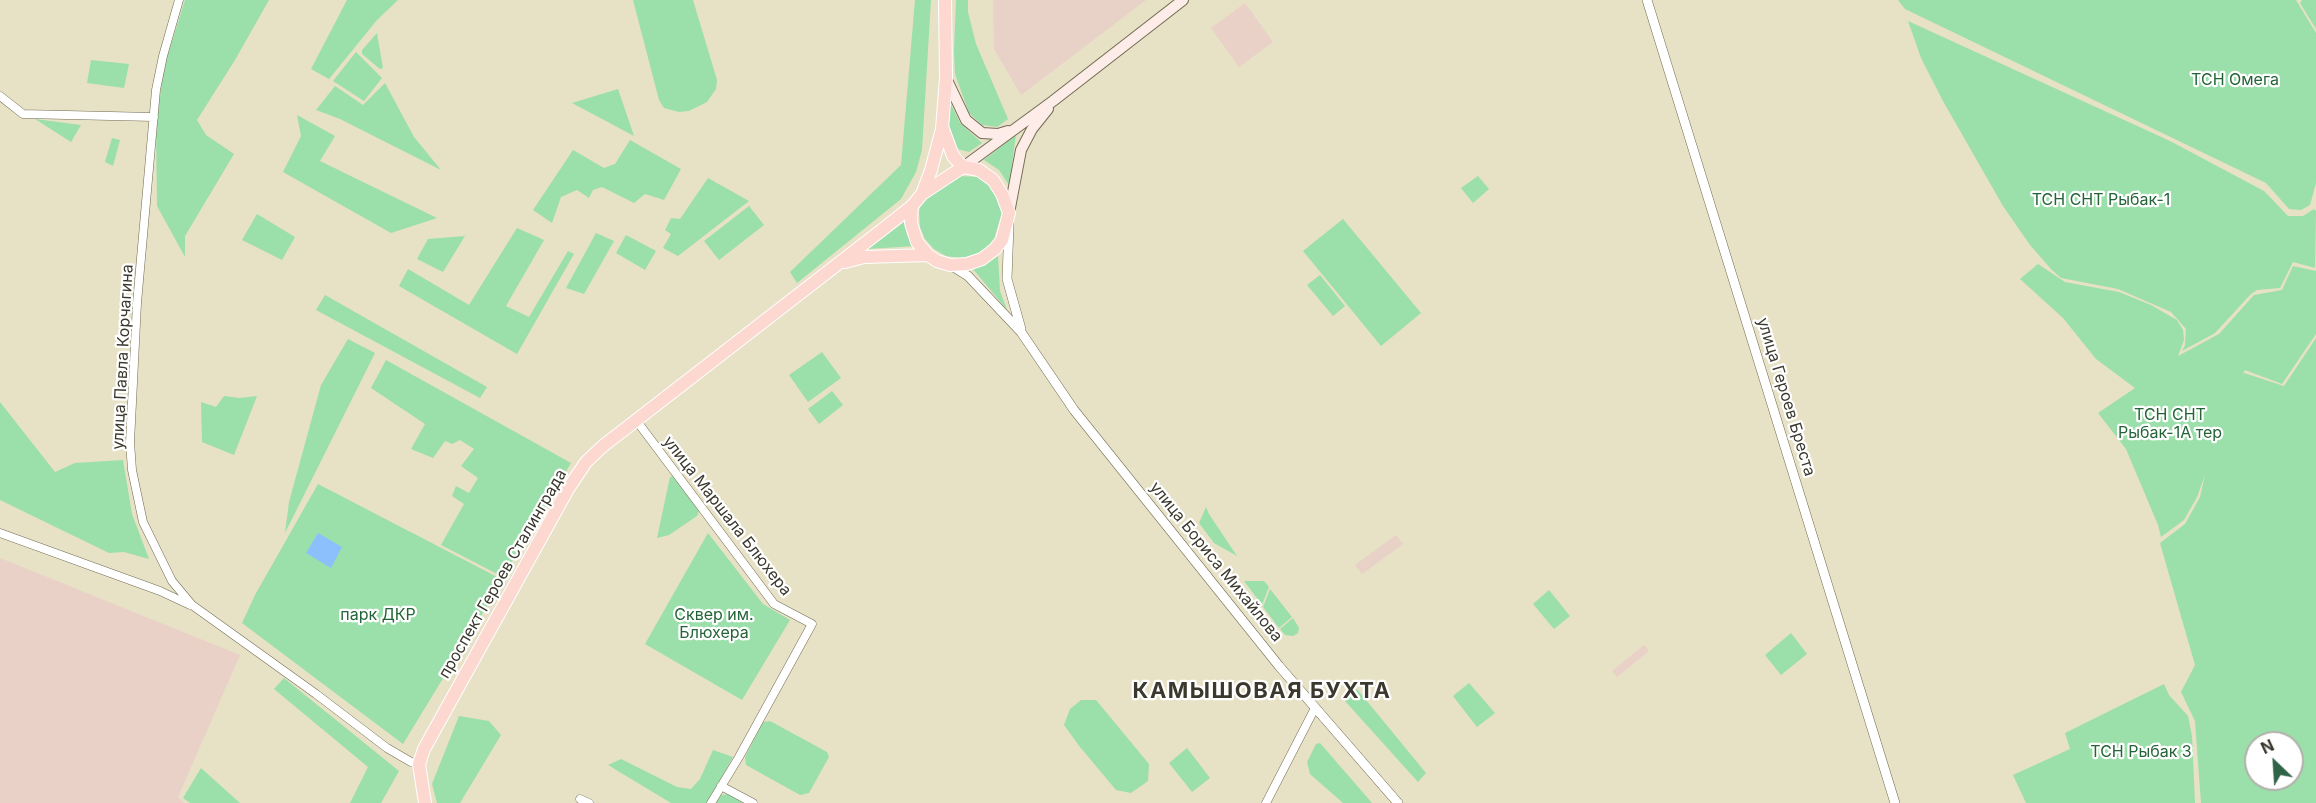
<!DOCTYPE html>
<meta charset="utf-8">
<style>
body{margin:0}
#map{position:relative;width:2316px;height:803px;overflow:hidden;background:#e7e1c6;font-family:Inter,sans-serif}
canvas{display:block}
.north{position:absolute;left:2244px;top:731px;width:60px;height:60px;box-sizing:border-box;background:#fff;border:2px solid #b1b0ab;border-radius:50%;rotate:335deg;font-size:16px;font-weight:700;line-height:24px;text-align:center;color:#3b392e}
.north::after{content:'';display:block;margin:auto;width:21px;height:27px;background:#306448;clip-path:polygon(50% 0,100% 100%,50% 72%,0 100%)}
</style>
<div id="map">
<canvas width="2316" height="803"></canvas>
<div class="north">N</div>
</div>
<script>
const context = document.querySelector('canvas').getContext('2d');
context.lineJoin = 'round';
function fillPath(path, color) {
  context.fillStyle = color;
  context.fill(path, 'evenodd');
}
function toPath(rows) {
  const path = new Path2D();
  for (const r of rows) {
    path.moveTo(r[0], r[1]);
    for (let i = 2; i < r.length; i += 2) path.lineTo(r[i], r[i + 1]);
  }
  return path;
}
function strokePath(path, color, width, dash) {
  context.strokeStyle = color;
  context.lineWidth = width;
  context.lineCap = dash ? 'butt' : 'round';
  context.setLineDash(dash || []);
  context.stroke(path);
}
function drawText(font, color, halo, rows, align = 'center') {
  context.font = font + ' Inter,sans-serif';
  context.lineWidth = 4.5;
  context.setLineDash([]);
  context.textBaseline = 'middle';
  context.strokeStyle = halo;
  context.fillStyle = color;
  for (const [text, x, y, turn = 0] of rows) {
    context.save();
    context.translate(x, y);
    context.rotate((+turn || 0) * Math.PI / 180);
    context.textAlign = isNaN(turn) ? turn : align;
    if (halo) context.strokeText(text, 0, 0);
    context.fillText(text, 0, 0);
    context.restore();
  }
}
const commercial = toPath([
 [993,0,1146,0,1021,95,994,49],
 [1396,535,1403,544,1362,574,1355,565]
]);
const industrial = toPath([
 [1245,3,1273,42,1239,67,1211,28],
 [0,558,240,655,178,797,185,803,0,803],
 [1644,645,1649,651,1617,677,1612,671]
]);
const green = toPath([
 [185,0,269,0,235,60,197,120,206,135,234,154,185,236,185,257,157,206,156,126,164,67],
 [347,0,398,0,377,20,329,79,311,69],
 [633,0,693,0,717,80,716,89,707,102,689,111,679,112,664,108,659,100],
 [915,0,931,0,922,150,916,172,901,199,797,283,790,272,901,165],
 [956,0,968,0,968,12,976,44,1008,119,997,127,982,125,969,113,955,74,954,51],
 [1898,0,2296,0,2316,33,2316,183,2310,205,2301,210,2289,209,2266,183,1905,9],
 [2302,0,2316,0,2316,29,2300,3],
 [1908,21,2170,141,2264,191,2288,216,2303,216,2314,209,2316,211,2315,268,2293,262,2280,288,2257,290,2251,294,2215,333,2182,351,2185,345,2186,329,2171,312,2118,289,2061,278,2051,269,2030,245,2003,206,1943,101,1921,58],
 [377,33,383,68,380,69,362,54,362,50],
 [356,52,382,78,364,101,333,81],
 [91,60,129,64,124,88,87,83],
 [385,83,414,137,441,170,340,119,316,110,335,86,363,105],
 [618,89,634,136,572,103],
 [950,102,960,123,982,143,969,152,957,149,949,129],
 [297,115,335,136,320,161,437,218,391,233,283,172,301,136],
 [35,119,81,125,71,142],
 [1016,135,1009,185,999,170,984,160],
 [112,138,120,140,113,166,105,162],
 [630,140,681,169,664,200,645,194,634,203,602,187,593,190,589,198,577,190,561,197,552,223,533,210,573,150,604,168,615,164],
 [957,176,982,177,991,185,998,197,1002,213,994,239,985,249,973,256,959,258,946,256,934,249,925,239,920,227,919,213,920,202],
 [1478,176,1489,189,1473,203,1461,188],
 [708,178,749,201,678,256,663,248,671,234,665,230,671,218,680,219],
 [749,206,764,225,719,260,704,241],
 [257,214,295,237,282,260,242,240],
 [1343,219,1421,313,1381,346,1303,251],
 [904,222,907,235,914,246,868,249],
 [517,228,544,240,506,306,529,317,568,251,574,254,517,354,399,286,408,269,469,305],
 [596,233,614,241,584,294,566,288],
 [626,235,656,251,645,270,616,253],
 [465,236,443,272,417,259,428,239],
 [998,256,1000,291,1007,310,973,269,986,264],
 [2038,264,2065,282,2119,292,2151,305,2177,320,2183,330,2184,340,2178,356,2219,334,2254,295,2282,290,2293,266,2316,271,2316,334,2282,384,2245,370,2241,379,2244,373,2284,386,2316,338,2316,803,2201,803,2195,721,2181,692,2195,665,2160,543,2185,524,2200,497,2205,475,2197,497,2184,520,2161,537,2158,525,2126,449,2098,413,2135,388,2096,359,2063,318,2020,279],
 [2256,743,2292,743,2292,779,2256,779],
 [1320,275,1345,306,1333,316,1307,285],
 [325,295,487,387,480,398,316,310],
 [348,339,375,353,285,533,289,502,321,385],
 [822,352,841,378,808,402,789,375],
 [386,360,571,463,503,577,441,545,464,504,452,496,456,486,469,493,478,478,461,466,474,449,460,440,452,444,445,441,433,458,411,449,425,424,371,388],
 [832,391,843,405,819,424,808,409],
 [224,396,239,398,257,396,234,455,202,442,201,402,216,407],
 [0,402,55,472,75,463,123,460,132,514,149,559,124,552,109,553,0,500],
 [673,476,700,509,697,516,669,535,657,538,670,477],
 [318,484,503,580,403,744,242,623,255,595],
 [1206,507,1209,514,1237,556,1214,543,1199,523],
 [708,533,763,604,790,620,742,700,645,644],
 [1244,581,1264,581,1269,587,1262,605],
 [1270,589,1292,617,1279,628,1263,607],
 [1549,590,1570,616,1554,629,1533,604],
 [1293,618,1299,628,1298,633,1293,636,1285,635,1280,629],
 [1791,633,1807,654,1781,675,1765,655],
 [284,678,399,771,381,803,350,803,368,767,274,689],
 [1469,683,1495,713,1477,727,1453,696],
 [2164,684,2169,695,2188,716,2192,736,2195,803,2026,803,2013,775,2070,749,2065,733],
 [1357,689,1426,773,1418,782,1345,701],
 [1081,700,1096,700,1149,764,1148,781,1131,793,1116,790,1080,747,1064,725,1070,709],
 [459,716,489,721,501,735,460,803,437,803,432,784],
 [770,721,827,752,829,757,809,793,800,795,746,765,745,757,763,722],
 [1320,743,1372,803,1343,803,1310,774,1307,762,1316,744],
 [1187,748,1210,778,1192,792,1169,763],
 [713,750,733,757,707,803,671,803,608,765,621,759,677,787,691,789,700,779],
 [201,768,240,803,190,803,183,798],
 [729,794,747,803,716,803,721,795]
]);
const water = toPath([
 [318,533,342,547,331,568,306,553]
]);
const minor = toPath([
 [179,0,163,56,156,90,137,303,130,442,132,470,143,522,172,581,192,605,316,694,387,748,411,762,419,764],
 [0,96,23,114,154,117],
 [636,420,774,604,812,624,739,757,711,803],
 [0,533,160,591,190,605],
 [721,786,753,803],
 [580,799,589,803],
 [1266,803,1315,708]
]);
const tertiary = toPath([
 [1647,0,1895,803],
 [1009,225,1007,279,1021,329],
 [952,266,968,276,1021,332,1074,410,1279,666,1398,803]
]);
const secondary = toPath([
 [946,78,966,120,982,133,998,134,1008,131],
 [963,167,1053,101,1183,0],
 [1009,213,1021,150,1032,129,1048,109]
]);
const primary = toPath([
 [943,129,953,156,963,167],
 [912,206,911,223,917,242,928,255,937,261,950,265,967,264,982,259,995,249,1002,240,1009,213,1002,194,993,180,979,170,963,167,922,194],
 [845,262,864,257,928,255],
 [425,803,419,764,424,749,568,489,586,462,603,446,883,229,912,206,922,194,931,170,942,129,946,78,945,0]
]);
const parkNames = [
 ["ТСН Омега",2235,80],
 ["ТСН СНТ Рыбак-1",2101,200],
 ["ТСН СНТ",2170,415],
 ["Рыбак-1А тер",2170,433],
 ["парк ДКР",378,615],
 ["Сквер им.",714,615],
 ["Блюхера",714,633],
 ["ТСН Рыбак 3",2141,752]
];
const streetNames = [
 ["улица Павла Корчагина",123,357,-87],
 ["улица Героев Бреста",1786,397,73],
 ["улица Маршала Блюхера",727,516,52],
 ["улица Бориса Михайлова",1216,562,51],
 ["проспект Героев Сталинграда",503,574,-60]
];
const districtNames = [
 ["КАМЫШОВАЯ БУХТА",1262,691]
];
fillPath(commercial, '#e8d1c6');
fillPath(industrial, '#e9d1c8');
fillPath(green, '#9bdfaa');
fillPath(water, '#8bc0fd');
strokePath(minor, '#726c53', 9);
strokePath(tertiary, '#726c53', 10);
strokePath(secondary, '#726c53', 12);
strokePath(primary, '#fff', 14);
strokePath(minor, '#fff', 8);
strokePath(tertiary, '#fff', 9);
strokePath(secondary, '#feece8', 10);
strokePath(primary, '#fcd8d1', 12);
drawText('16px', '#256438', '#fff', parkNames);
drawText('16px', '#3b392e', '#fff', streetNames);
context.letterSpacing = '1.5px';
drawText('bold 22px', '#3b392e', '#fff', districtNames);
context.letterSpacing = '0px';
</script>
